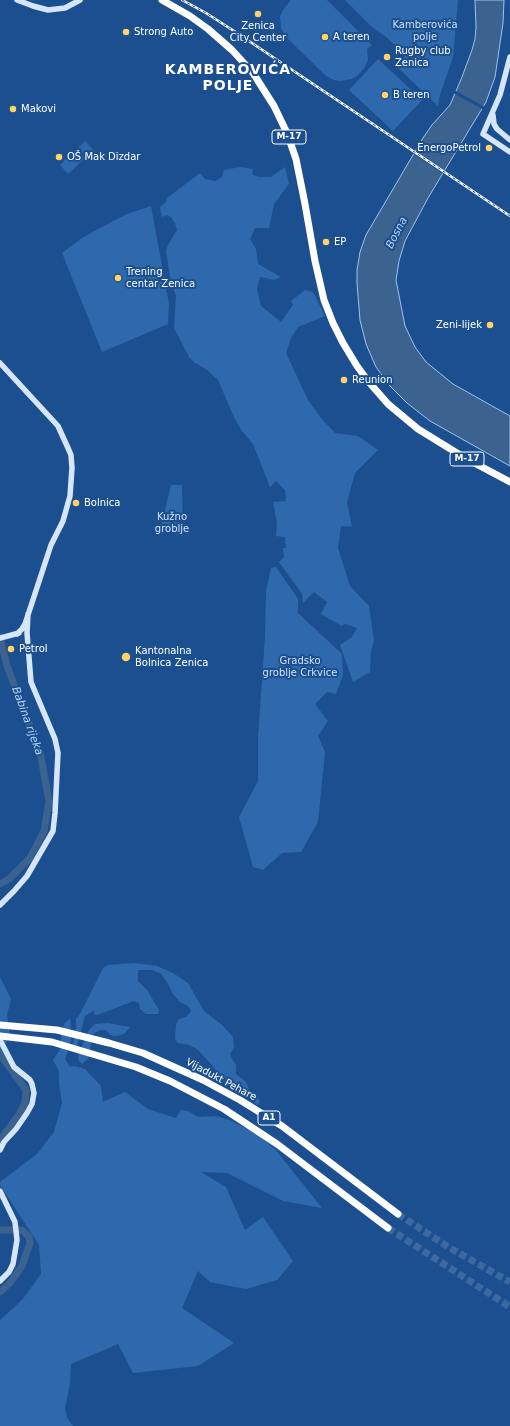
<!DOCTYPE html>
<meta charset="utf-8">
<style>
body{margin:0}
canvas{display:block;background:#1b4f8f}
</style>
<canvas width="510" height="1426"></canvas>
<script>
const context = document.querySelector('canvas').getContext('2d');
context.lineJoin = 'round';
function fillPath(path, color) {
  context.fillStyle = color;
  context.fill(path, 'evenodd');
}
function toPath(rows) {
  const path = new Path2D();
  for (const r of rows) {
    path.moveTo(r[0], r[1]);
    for (let i = 2; i < r.length; i += 2) path.lineTo(r[i], r[i + 1]);
  }
  return path;
}
function strokePath(path, color, width, dash) {
  context.strokeStyle = color;
  context.lineWidth = width;
  context.lineCap = dash ? 'butt' : 'round';
  context.setLineDash(dash || []);
  context.stroke(path);
}
function drawText(font, color, halo, rows, align = 'center') {
  context.font = font + ' "DejaVu Sans",sans-serif';
  context.lineWidth = 4;
  context.setLineDash([]);
  context.textBaseline = 'middle';
  context.strokeStyle = halo;
  context.fillStyle = color;
  for (const [text, x, y, turn = 0] of rows) {
    context.save();
    context.translate(x, y);
    context.rotate((+turn || 0) * Math.PI / 180);
    context.textAlign = isNaN(turn) ? turn : align;
    if (halo) context.strokeText(text, 0, 0);
    context.fillText(text, 0, 0);
    context.restore();
  }
}
const green = toPath([
 [291,0,327,0,372,45,367,49,368,60,365,67,357,76,352,79,340,81,334,80,326,76,287,38,281,28,280,16,283,10],
 [345,0,458,0,453,57,440,95,438,106,396,66,406,55,385,36,372,27],
 [378,59,422,100,393,131,349,90],
 [85,141,96,153,90,159,78,148],
 [76,149,85,158,68,174,60,165],
 [240,167,253,169,252,174,258,177,271,177,285,167,289,184,274,204,269,228,255,228,250,239,256,249,258,264,281,277,274,280,260,277,257,289,261,306,281,322,293,305,291,301,305,290,313,292,325,316,298,327,291,338,286,353,308,400,321,418,335,433,358,436,378,450,355,473,347,502,352,527,341,526,338,548,350,586,369,606,374,641,371,650,370,672,353,682,340,645,352,637,357,628,345,624,342,626,321,614,327,602,314,592,303,603,302,594,279,562,284,557,283,548,286,548,285,537,276,536,277,523,273,502,286,501,285,490,276,481,270,487,253,444,242,431,234,417,218,380,206,369,195,363,189,357,174,328,176,296,170,277,166,251,168,245,177,230,175,223,171,217,167,215,162,217,160,207,166,202,167,198,200,173,205,179,215,181,222,177,224,170],
 [151,206,169,304,168,324,102,352,62,253,82,238,102,227,127,214],
 [171,485,182,485,183,536,160,530],
 [276,567,298,599,298,613,342,654,343,675,336,694,327,692,315,704,328,721,318,736,325,752,318,822,301,852,282,853,263,870,253,867,239,817,258,781,258,738,265,637,266,591,271,568],
 [134,963,157,966,173,973,188,983,204,1011,222,1025,233,1037,234,1047,230,1054,233,1061,236,1065,236,1074,246,1082,250,1091,256,1095,260,1102,257,1105,250,1098,224,1083,213,1066,197,1049,189,1045,178,1043,175,1039,176,1024,179,1019,186,1017,191,1011,188,1006,180,1002,173,994,167,982,161,974,153,970,138,970,138,981,147,990,159,1010,158,1014,146,1014,140,1009,139,1003,134,1001,97,1015,94,1014,94,1010,85,1016,77,1046,75,1049,72,1049,76,1027,76,1019,80,1014,103,968,108,965],
 [0,977,11,999,7,1015,10,1037,0,1051],
 [70,1018,71,1027,71,1041,65,1059,70,1067,74,1066,85,1069,101,1086,103,1102,125,1092,148,1109,176,1118,181,1110,188,1111,198,1117,215,1116,230,1120,258,1135,275,1149,322,1208,283,1201,227,1173,201,1172,226,1187,245,1230,263,1217,293,1261,277,1280,246,1289,210,1282,198,1271,182,1308,234,1343,198,1366,133,1373,118,1344,71,1364,70,1384,65,1408,67,1418,73,1426,0,1426,0,1320,22,1300,41,1274,39,1245,0,1185,0,1182,37,1154,54,1132,62,1103,59,1084,59,1071,53,1060,61,1048,61,1035,64,1024],
 [108,1023,130,1027,124,1034,117,1036,112,1036,106,1030,100,1030,93,1034,88,1059,82,1064,79,1061,78,1056,89,1030,95,1024]
]);
const water = toPath([
 [475,0,504,0,503,23,495,77,486,102,428,198,405,241,399,261,396,280,405,326,415,347,426,362,453,384,510,416,510,466,430,421,407,403,390,386,376,367,366,344,360,320,357,283,357,270,360,252,366,235,423,138,432,125,450,105,462,77,472,50,475,39,476,28,475,0]
]);
const pier = toPath([
 [454,90,485,107,484,110,453,93],
 [413,151,447,172,445,175,412,153]
]);
const river = toPath([
 [0,637,7,666,40,752,49,801,44,831,30,858,9,879,0,884],
 [0,1054,26,1090,25,1103,18,1116,0,1140],
 [0,1230,22,1230,29,1237,30,1243,22,1266,10,1283,0,1292]
]);
const highwayTunnel = toPath([
 [398,1214,450,1248,510,1282],
 [388,1228,510,1307]
]);
const secondary = toPath([
 [17,0,33,6,48,10,65,8,80,0],
 [510,57,500,95,483,134,510,152],
 [493,115,494,124,497,129,510,140],
 [0,363,58,426,68,448,71,455,72,468,70,496,63,521,51,545,25,624,22,629,17,634],
 [0,638,19,633],
 [0,905,14,891,27,876,53,831,55,813,58,753,55,739,31,682,27,633,28,614],
 [0,1040,14,1067,30,1080,32,1084,34,1093,32,1104,27,1113,16,1129,4,1142,0,1150],
 [0,1191,15,1222,17,1240,13,1264,9,1272,0,1281]
]);
const highway = toPath([
 [162,0,190,16,208,29,232,50,253,73,274,106,287,133,296,159,305,204,315,261,324,300,333,323,343,343,357,366,368,381,388,404,418,429,465,458,510,482],
 [0,1025,57,1030,109,1043,143,1053,203,1080,240,1100,282,1126,398,1214],
 [0,1036,52,1042,136,1067,170,1081,224,1109,277,1144,388,1228]
]);
const rail = toPath([
 [182,0,206,13,234,31,510,216]
]);
const markers = [
 [258,14,4,"#ffd166"],
 [126,32,4,"#ffd166"],
 [325,37,4,"#ffd166"],
 [387,57,4,"#ffd166"],
 [385,95,4,"#ffd166"],
 [13,109,4,"#ffd166"],
 [489,148,4,"#ffd166"],
 [59,157,4,"#ffd166"],
 [326,242,4,"#ffd166"],
 [118,278,4,"#ffd166"],
 [490,325,4,"#ffd166"],
 [344,380,4,"#ffd166"],
 [76,503,4,"#ffd166"],
 [11,649,4,"#ffd166"],
 [126,657,5,"#ffd166"]
];
const shields = [
 [289,137,34],
 [467,459,34],
 [269,1118,22]
];
const shieldNames = [
 ["M-17",289,137],
 ["M-17",467,459],
 ["A1",269,1118]
];
const parkNames = [
 ["Kamberovića",425,25],
 ["polje",425,37],
 ["Kužno",172,517],
 ["groblje",172,529],
 ["Gradsko",300,661],
 ["groblje Crkvice",300,673]
];
const poiNames = [
 ["Zenica",258,26,"center"],
 ["City Center",258,38,"center"],
 ["Strong Auto",134,32],
 ["A teren",333,37],
 ["Rugby club",395,51],
 ["Zenica",395,63],
 ["B teren",393,95],
 ["Makovi",21,109],
 ["EnergoPetrol",481,148,"right"],
 ["OŠ Mak Dizdar",67,157],
 ["EP",334,242],
 ["Trening",126,272],
 ["centar Zenica",126,284],
 ["Zeni-lijek",482,325,"right"],
 ["Reunion",352,380],
 ["Bolnica",84,503],
 ["Petrol",19,649],
 ["Kantonalna",135,651],
 ["Bolnica Zenica",135,663]
];
const streetNames = [
 ["Vijadukt Pehare",221,1080,28]
];
const waterNames = [
 ["Bosna",397,233,-63],
 ["Babina rijeka",27,721,70]
];
const districtNames = [
 ["KAMBEROVIĆA",228,70],
 ["POLJE",228,86]
];
fillPath(green, '#2e69ad');
fillPath(water, '#3c6290');
strokePath(water, '#9cc4f0', 1);
fillPath(pier, '#1b4f8f');
strokePath(river, '#3c6290', 7);
strokePath(highwayTunnel, '#3d69a0', 7, [7, 3.5]);
strokePath(secondary, '#d6e6fa', 5.5);
strokePath(highway, '#fff', 7);
strokePath(rail, '#fff', 2.5);
strokePath(rail, '#1b4f8f', 1, [3]);
for (const [x, y, r, color] of markers) {
  const dot = new Path2D();
  dot.arc(x, y, r, 0, 2 * Math.PI);
  context.fillStyle = color;
  context.fill(dot);
  strokePath(dot, '#1b4f8f', 1.5);
}
for (const [x, y, w] of shields) {
  const box = new Path2D();
  box.roundRect(x - w / 2, y - 7, w, 14, 3);
  context.fillStyle = '#1b4f8f';
  context.fill(box);
  strokePath(box, '#fff', 1);
}
drawText('bold 9px', '#fff', null, shieldNames);
drawText('10px', '#cfe3fa', '#1b4f8f', parkNames);
drawText('10px', '#fff', '#1b4f8f', poiNames, 'left');
drawText('10px', '#fff', '#1b4f8f', streetNames);
drawText('italic 11px', '#b5d3f5', '#1b4f8f', waterNames);
context.letterSpacing = '1px';
drawText('bold 14px', '#fff', '#1b4f8f', districtNames);
context.letterSpacing = '0px';
</script>
